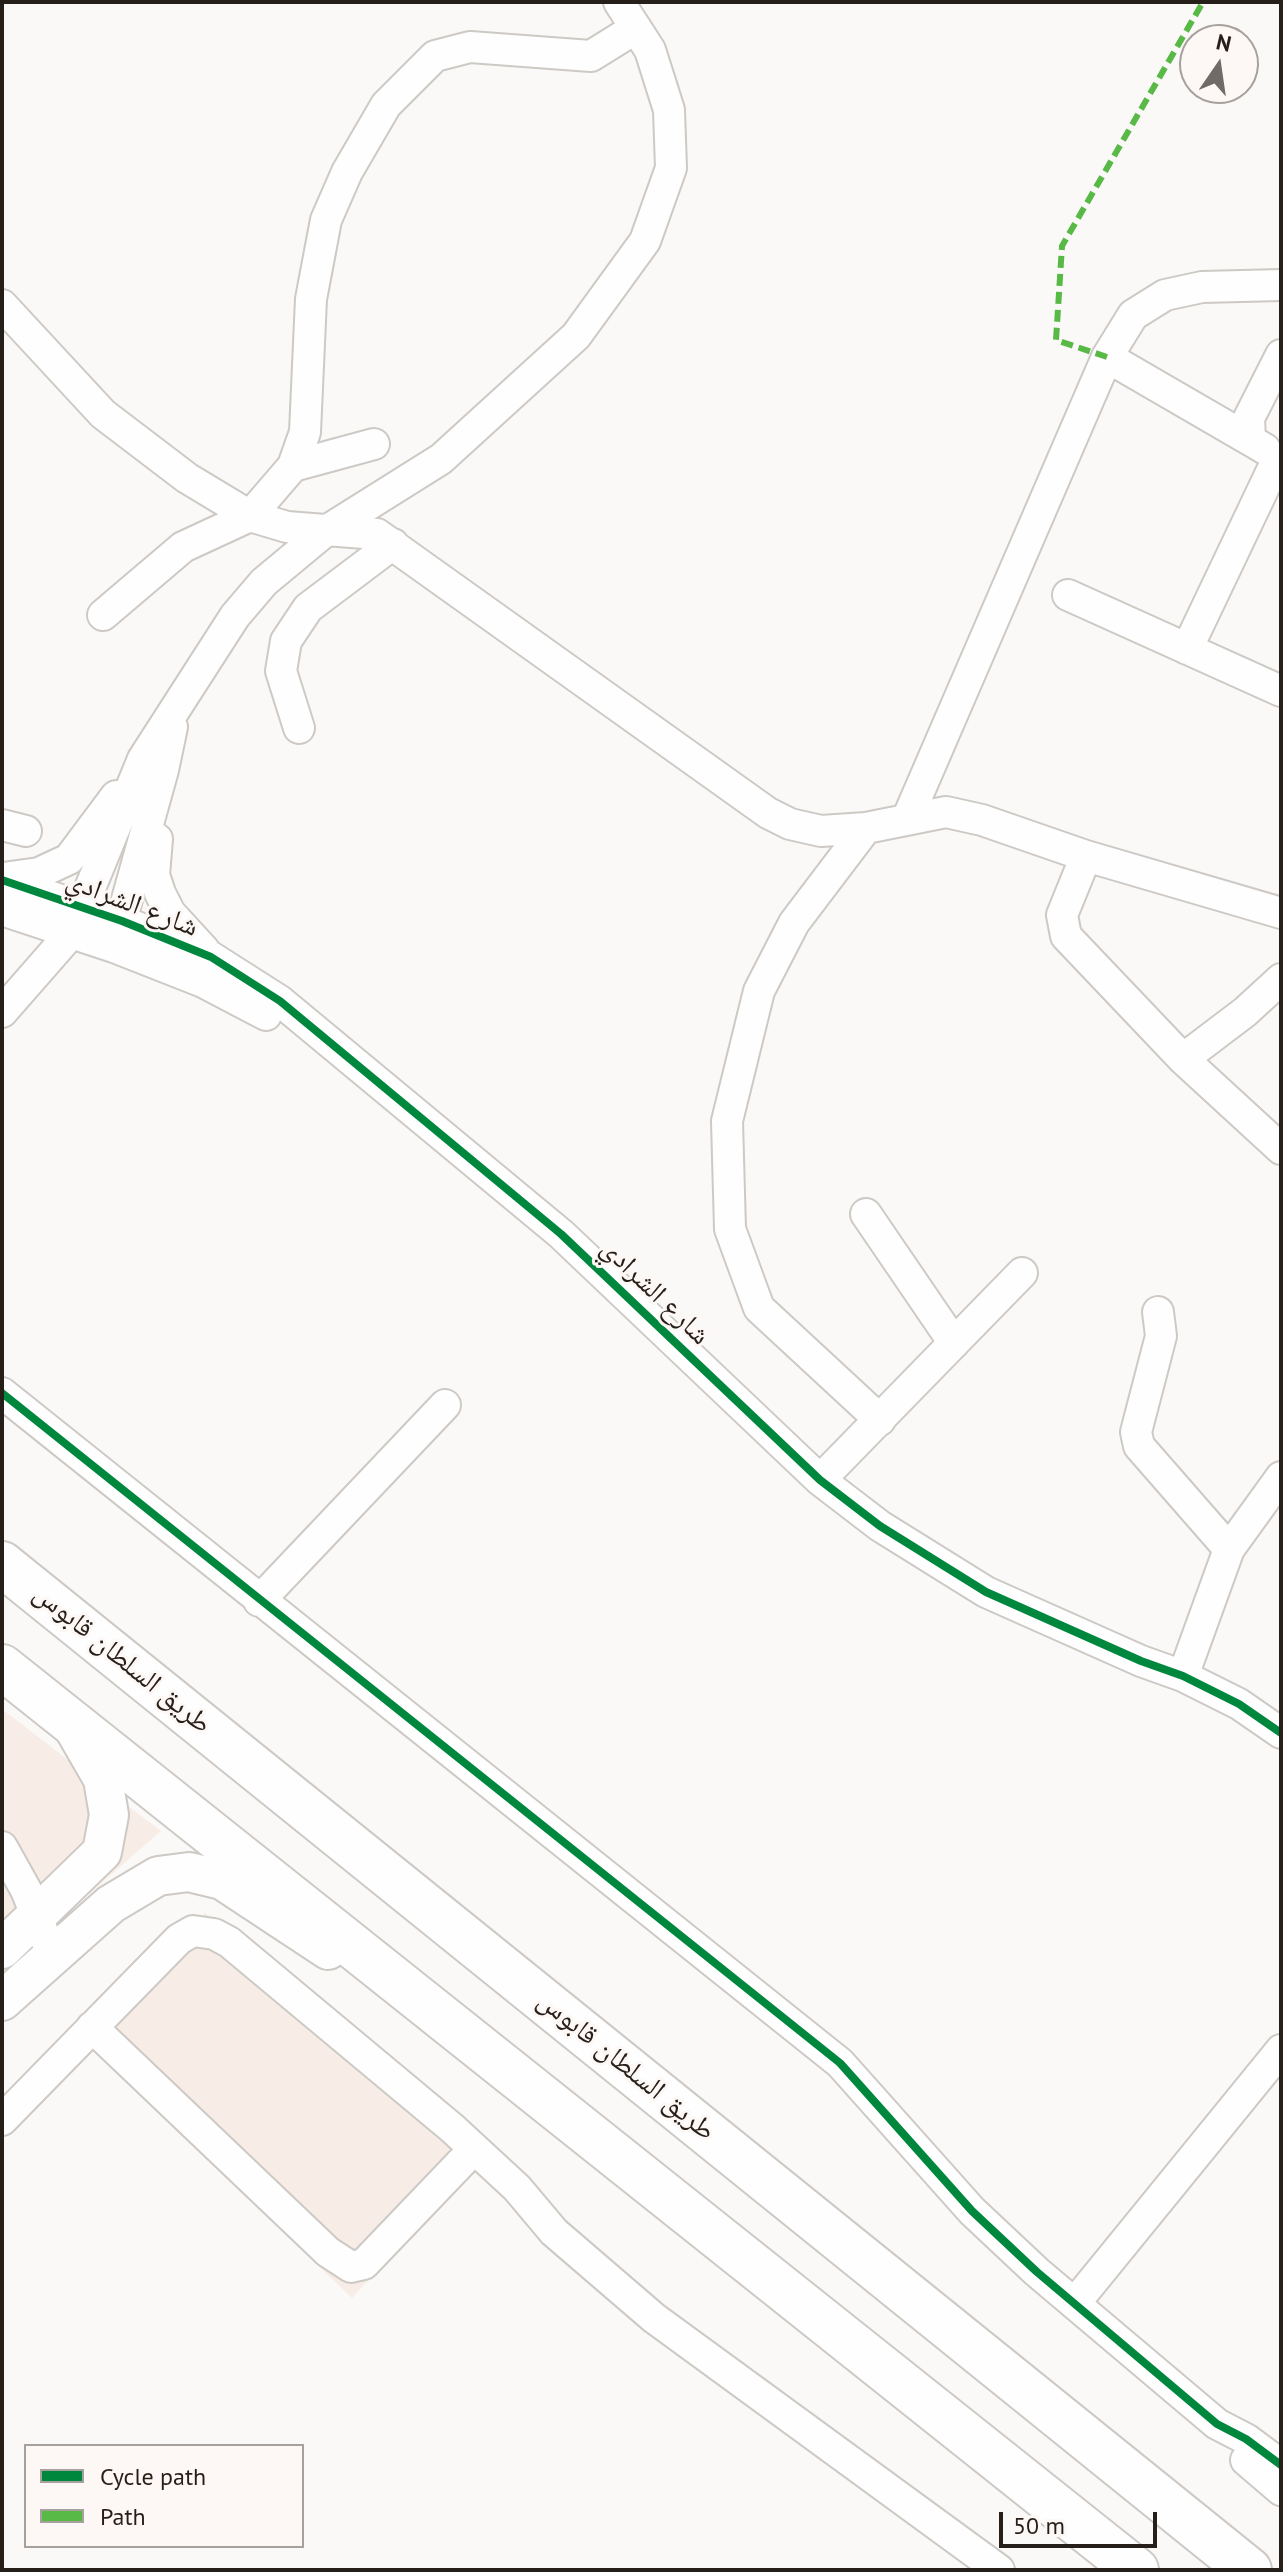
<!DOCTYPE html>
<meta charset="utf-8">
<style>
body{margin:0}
#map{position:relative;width:1283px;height:2572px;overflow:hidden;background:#fbf9f7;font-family:"PT Sans",sans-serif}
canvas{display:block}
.frame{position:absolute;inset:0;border:4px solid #261f19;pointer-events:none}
.legend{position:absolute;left:24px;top:2444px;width:280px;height:104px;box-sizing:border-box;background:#fdf8f5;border:2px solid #a7a19d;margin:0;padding:10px 14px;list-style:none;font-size:24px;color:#261f19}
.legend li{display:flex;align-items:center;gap:16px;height:40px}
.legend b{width:40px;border:2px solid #a7a19d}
.north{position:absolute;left:1179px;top:24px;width:80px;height:80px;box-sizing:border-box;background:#fdf8f5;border:2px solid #a7a19d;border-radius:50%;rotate:13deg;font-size:22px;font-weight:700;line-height:32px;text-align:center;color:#261f19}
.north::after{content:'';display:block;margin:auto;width:28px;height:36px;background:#716b67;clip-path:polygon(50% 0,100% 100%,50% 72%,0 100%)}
.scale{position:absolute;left:999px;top:2512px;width:158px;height:36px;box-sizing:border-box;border:4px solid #261f19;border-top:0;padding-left:10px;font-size:24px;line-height:28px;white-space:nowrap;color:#261f19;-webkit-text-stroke:6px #fdf8f5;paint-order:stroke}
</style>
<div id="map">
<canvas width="1283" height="2572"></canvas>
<div class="frame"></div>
<ul class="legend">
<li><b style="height:10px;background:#00873e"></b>Cycle path</li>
<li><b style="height:10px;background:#58b947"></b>Path</li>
</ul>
<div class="north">N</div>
<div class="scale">50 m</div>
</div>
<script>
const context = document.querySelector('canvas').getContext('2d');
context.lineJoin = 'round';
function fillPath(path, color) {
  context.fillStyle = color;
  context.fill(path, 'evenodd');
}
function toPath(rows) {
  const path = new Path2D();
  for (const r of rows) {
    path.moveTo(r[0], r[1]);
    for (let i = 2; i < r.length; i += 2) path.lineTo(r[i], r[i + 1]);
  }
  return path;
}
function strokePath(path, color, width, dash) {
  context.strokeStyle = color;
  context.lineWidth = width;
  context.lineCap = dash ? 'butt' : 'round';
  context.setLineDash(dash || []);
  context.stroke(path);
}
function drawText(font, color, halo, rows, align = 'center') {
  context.font = font + ' "PT Sans","Noto Naskh Arabic",sans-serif';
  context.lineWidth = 6;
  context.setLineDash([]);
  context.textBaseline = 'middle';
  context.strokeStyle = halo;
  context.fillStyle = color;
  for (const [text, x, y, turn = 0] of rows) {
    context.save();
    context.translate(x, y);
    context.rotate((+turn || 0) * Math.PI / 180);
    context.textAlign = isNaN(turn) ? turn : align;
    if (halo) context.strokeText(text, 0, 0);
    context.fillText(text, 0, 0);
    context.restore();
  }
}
const built = toPath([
 [2,1709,161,1831,2,1970],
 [205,1913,491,2149,352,2298,101,2058,78,2030]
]);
const minor = toPath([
 [2,305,103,414,187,478,250,516,287,527,377,534,768,813,790,824,821,831,866,828,946,812,982,820,1086,856,1281,913],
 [1107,357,1250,440],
 [1265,449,1250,440,1249,418,1281,355],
 [293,466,374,444],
 [1068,595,1281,691],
 [103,615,183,547,250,516,293,466,305,432,311,299,326,220,347,172,386,105,435,56,470,47,591,56,636,28],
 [1187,649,1278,458],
 [299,728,281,671,286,641,308,608,393,544],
 [908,817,1107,357,1133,315,1165,295,1202,287,1281,285],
 [2,825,26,831],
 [866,828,794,923,759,991,727,1121,730,1229,759,1308,880,1420],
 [157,839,154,875,160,893,170,913,204,950],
 [1086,856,1062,915,1066,936,1183,1059,1281,1149],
 [3,878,39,873,69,859,116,796],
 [2,880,122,921,211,957,280,1001,561,1234,820,1480,880,1526,986,1592,1141,1661,1183,1676,1239,1704,1281,1733],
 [2,910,114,947,203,982,266,1015],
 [116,939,163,770,172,727],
 [2,1012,72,932,143,759,235,616,264,582,323,533,441,459,576,336,645,241,671,168,669,110,650,50,619,2],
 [1183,1059,1245,1012,1281,979],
 [866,1214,954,1343],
 [1158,1312,1161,1336,1136,1432,1139,1446,1229,1549],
 [2,1393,840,2063,972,2211,1037,2272,1217,2424,1246,2439,1281,2465],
 [820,1480,1022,1273],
 [259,1601,445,1405],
 [1183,1676,1229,1549,1281,1477],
 [2,1847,26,1890,53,1957],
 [92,2027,328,2252,351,2267,364,2264,474,2149],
 [2,2120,179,1939,193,1931,214,1934,229,1942,452,2128,517,2188,554,2232,654,2318,999,2570],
 [1075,2303,1281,2050],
 [1246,2460,1281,2490]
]);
const major = toPath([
 [2,1949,102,1852,109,1815,103,1779,73,1727],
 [2,2001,111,1904,158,1876,189,1872,222,1880,328,1950]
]);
const highway = toPath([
 [2,1564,1249,2570],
 [2,1667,1136,2570]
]);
const quiet = toPath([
 [1107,357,1056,340,1062,246,1203,2]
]);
const cycleway = toPath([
 [2,880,122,921,211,957,280,1001,561,1234,820,1480,880,1526,986,1592,1141,1661,1183,1676,1239,1704,1281,1733],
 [2,1393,840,2063,972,2211,1037,2272,1217,2424,1246,2439,1281,2465]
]);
const streetNames = [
 ["شارع الشرادي",132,904,21],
 ["شارع الشرادي",655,1292,44],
 ["طريق السلطان قابوس",122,1659,39],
 ["طريق السلطان قابوس",626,2066,39]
];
fillPath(built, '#f8ede6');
strokePath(minor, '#cdc9c5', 34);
strokePath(major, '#cdc9c5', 42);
strokePath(highway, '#cdc9c5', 48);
strokePath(minor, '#fefefe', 30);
strokePath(major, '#fefefe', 38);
strokePath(highway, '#fefefe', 44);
strokePath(quiet, '#58b947', 6, [12, 6]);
strokePath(cycleway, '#00873e', 8);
drawText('28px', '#261f19', '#fdf8f5', streetNames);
</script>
